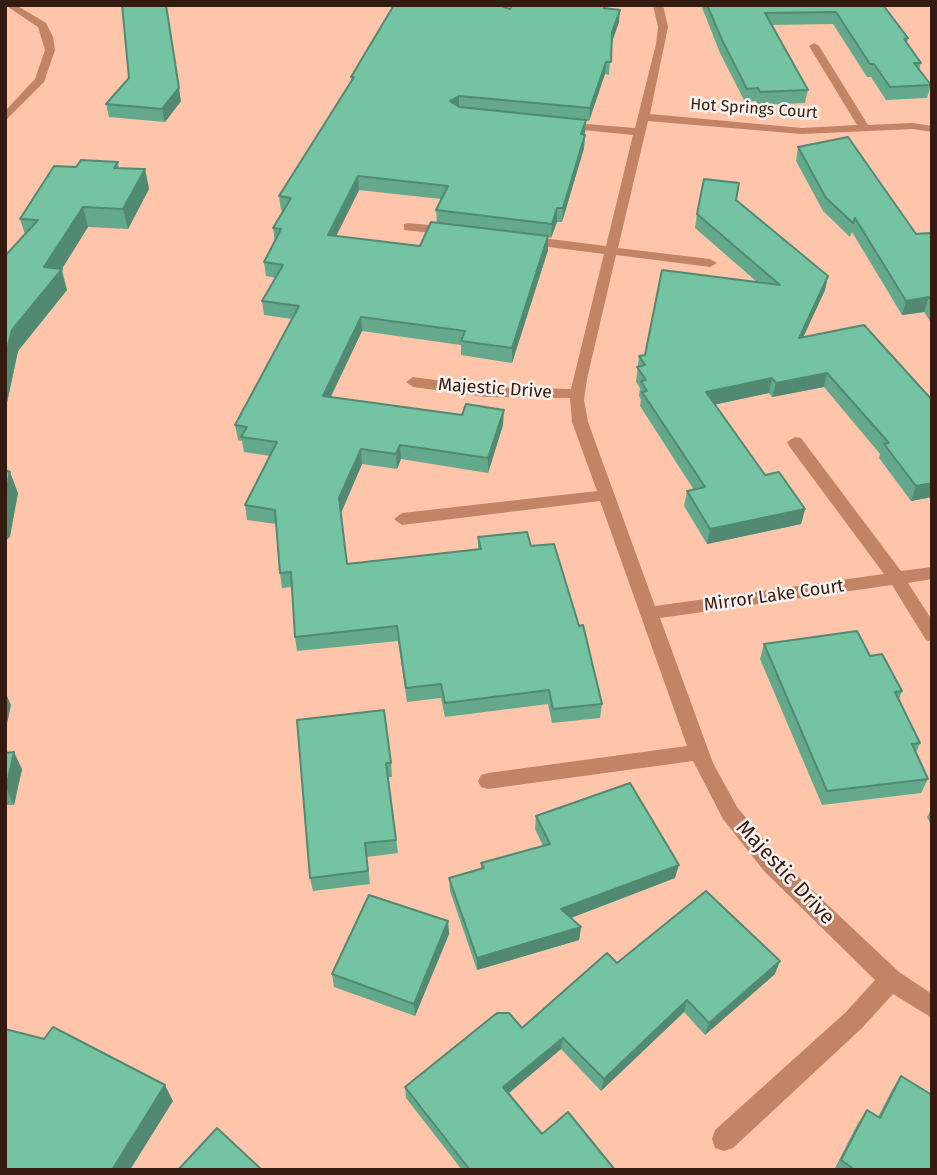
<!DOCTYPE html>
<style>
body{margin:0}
#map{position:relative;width:937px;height:1175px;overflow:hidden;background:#fec5ab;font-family:"Fira Sans",sans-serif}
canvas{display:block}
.frame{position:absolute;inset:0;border:7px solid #351b0f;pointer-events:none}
</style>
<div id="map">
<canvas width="937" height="1175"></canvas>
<div class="frame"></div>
</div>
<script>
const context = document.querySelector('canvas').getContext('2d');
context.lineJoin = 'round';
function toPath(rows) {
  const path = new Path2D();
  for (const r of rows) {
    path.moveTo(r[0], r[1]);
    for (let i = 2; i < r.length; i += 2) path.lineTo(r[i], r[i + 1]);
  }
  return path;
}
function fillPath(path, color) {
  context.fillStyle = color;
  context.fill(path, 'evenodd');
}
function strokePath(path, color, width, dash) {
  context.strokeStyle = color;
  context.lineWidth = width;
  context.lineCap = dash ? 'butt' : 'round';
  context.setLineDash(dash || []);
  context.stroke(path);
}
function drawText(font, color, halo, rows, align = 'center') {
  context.font = font + ' "Fira Sans",sans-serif';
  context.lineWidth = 5;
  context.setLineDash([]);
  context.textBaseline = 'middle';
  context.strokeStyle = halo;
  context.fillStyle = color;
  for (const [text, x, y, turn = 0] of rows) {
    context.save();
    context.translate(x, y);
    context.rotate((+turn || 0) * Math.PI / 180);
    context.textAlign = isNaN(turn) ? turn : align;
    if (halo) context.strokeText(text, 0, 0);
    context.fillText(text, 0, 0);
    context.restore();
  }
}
const minor = toPath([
 [5,5,16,5,46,23,53,37,55,50,44,82,5,121,5,111,35,79,45,50,38,27,5,5],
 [653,5,663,5,668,27,650,114,802,128,857,125,809,46,814,43,819,46,868,125,913,123,932,126,932,132,913,129,802,134,648,121,618,248,710,259,717,263,710,267,616,255,587,379,584,400,588,422,655,606,884,574,789,446,787,442,795,437,801,438,901,571,932,567,932,579,908,583,932,620,932,642,926,640,892,585,660,618,713,763,737,807,778,857,831,908,899,972,932,994,932,1018,893,994,862,1028,733,1148,724,1151,715,1148,712,1139,715,1130,846,1012,875,980,764,871,723,819,693,761,488,789,481,787,478,781,481,775,488,773,687,746,600,501,402,525,394,519,402,513,597,491,572,422,570,398,486,397,413,387,406,382,413,377,486,387,571,389,604,254,526,244,520,240,526,236,606,246,633,135,563,128,557,125,563,122,635,128,656,44,658,27,653,5],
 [408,223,449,227,455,231,449,235,404,230,404,224,408,223]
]);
const wall = toPath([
 [701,5,883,5,908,38,907,43,921,63,919,70,931,85,927,98,886,100,871,77,867,77,833,24,771,25,808,90,805,103,758,105,756,101,745,102,720,53],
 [503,7,510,9,604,8,619,22,611,43,609,75,605,74,589,121,586,121,584,135,585,135,584,148,562,222,557,222,551,238,548,237,548,250,512,363,461,355,461,345,362,331,331,397,503,425,488,473,401,459,397,469,362,464,341,513,347,564,478,549,478,537,531,546,602,704,600,718,552,723,548,704,445,717,441,698,407,702,398,641,297,651,295,637,292,587,282,588,280,573,276,524,247,520,245,505,270,456,244,452,242,441,238,440,235,425,292,319,264,315,262,301,275,278,266,276,264,262,275,242,273,228,284,211,281,210,279,196,351,82,351,77],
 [359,190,441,199,436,210,437,223,420,246,336,236],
 [181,101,165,122,109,117,106,104],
 [798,147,916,234,932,235,932,324,924,312,902,315,852,232,850,237,823,211,796,161],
 [118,162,119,168,145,169,149,189,128,229,88,227,62,269,67,290,18,351,5,412,5,256,25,234,20,219,76,167],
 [736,200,828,276,825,290,803,337,932,497,911,501,879,458,880,454,824,387,772,397,769,393,715,404,765,475,805,509,801,524,707,544,684,506,687,491,694,490,640,406,641,400,639,396,640,388,636,382,639,356,645,355,757,282,695,228,697,214],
 [764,644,870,656,902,691,899,699,920,743,916,753,928,779,921,793,822,805,760,659],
 [297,720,391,763,392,777,388,777,398,853,367,857,370,884,313,891,310,878],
 [5,753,22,769,14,805,5,805],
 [932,808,932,827,927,817],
 [536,816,675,878,571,918,581,927,579,940,477,970,450,891,449,878,481,868,481,863,543,846,535,829],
 [448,921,449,934,415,1016,334,987,332,974],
 [617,963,775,974,705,1035,684,1012,601,1091,561,1049,509,1093,542,1134,615,1170,462,1170,406,1098,405,1087,522,1028],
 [901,1076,932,1170,834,1170,858,1123,867,1110,878,1117,892,1090]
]);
const shadedWall = toPath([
 [166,5,181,101,165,122,162,109],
 [620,10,619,22,611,45,612,32],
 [606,62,605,74,589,121,590,108],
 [459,96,459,109,450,101],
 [586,120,585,133,580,148,581,134],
 [585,135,584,148,562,222,563,208],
 [145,169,149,189,128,229,123,209],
 [358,176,359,190,329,250,328,235],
 [83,207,88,227,61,270,67,290,18,351,5,412,5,358,12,330,44,267],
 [557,208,557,222,551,238,552,224],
 [548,236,548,250,512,363,512,348],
 [828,276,825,290,796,353,799,338],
 [929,297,924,312,902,315,906,301],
 [361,317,362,331,324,410,323,396],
 [827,373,824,387,772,397,776,383],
 [772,378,769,393,704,407,706,392],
 [504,410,503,425,488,473,488,458],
 [400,445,401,459,397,469,396,454],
 [361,449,362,464,341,513,339,498],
 [10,472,18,493,10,537,5,541,5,498],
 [932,483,932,497,911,501,916,486],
 [805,509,801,524,707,544,710,529],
 [5,692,11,705,5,733],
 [14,752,22,769,14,805,6,788],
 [679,865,675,878,560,922,561,909],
 [448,921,449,934,415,1016,414,1004],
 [581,927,579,940,477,970,477,958],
 [780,961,775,974,705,1035,709,1023],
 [687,1000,684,1012,601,1091,604,1079],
 [563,1038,561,1049,503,1098,503,1087],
 [165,1085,173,1101,130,1170,112,1170]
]);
const building = toPath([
 [122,5,166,5,179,88,162,109,106,104,129,78,122,5],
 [394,5,499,5,510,9,512,5,604,5,604,8,620,10,612,32,611,62,606,62,590,108,459,96,450,101,459,107,586,120,581,134,585,135,563,208,557,208,552,224,436,210,448,186,358,176,328,235,420,246,431,222,548,236,512,348,461,341,465,331,361,317,323,396,462,415,466,404,504,410,488,458,400,445,396,454,361,449,339,498,347,564,481,549,478,537,527,532,531,546,554,544,579,626,583,625,602,704,553,709,549,690,445,703,441,684,406,688,397,626,295,637,291,572,280,573,275,510,245,505,277,442,241,437,247,427,235,425,299,306,262,301,283,265,264,262,281,229,273,228,291,198,279,196,354,77,351,77,394,5],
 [707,5,883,5,908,38,904,39,921,63,914,63,931,85,890,87,874,64,870,64,836,12,765,13,808,90,760,92,758,88,747,89,722,40,707,5],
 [848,137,916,234,930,233,932,235,932,302,929,297,906,301,855,218,853,223,826,198,798,147,848,137],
 [81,160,118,162,114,168,145,169,123,209,83,207,44,267,62,269,12,330,5,358,5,256,38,220,20,219,54,166,76,167,81,160],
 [704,179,739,183,736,200,828,276,799,338,864,325,932,400,932,483,916,486,884,444,889,443,827,373,776,383,772,378,706,392,765,475,779,472,805,509,710,529,687,491,705,487,642,392,647,391,641,381,646,380,637,367,645,365,639,356,645,355,662,270,780,285,697,214,704,179],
 [5,470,10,472,5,498,5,470],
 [857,631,870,656,882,654,902,691,895,692,920,743,912,744,928,779,827,791,764,644,857,631],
 [384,710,391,763,386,763,396,840,365,843,368,871,310,878,297,720,384,710],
 [14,752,6,788,5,788,5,753,14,752],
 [630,783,679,865,561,909,581,927,477,958,449,878,484,868,481,863,550,844,536,816,630,783],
 [706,891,780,961,709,1023,687,1000,604,1079,563,1038,503,1087,542,1134,568,1112,615,1170,470,1170,405,1087,497,1013,509,1013,522,1028,607,953,617,963,706,891],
 [369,895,448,921,414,1004,332,974,369,895],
 [53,1027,165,1085,112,1170,5,1170,5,1029,44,1039,53,1027],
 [901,1076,932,1095,932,1170,855,1170,841,1160,867,1110,880,1118,901,1076],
 [217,1128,262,1170,178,1170,217,1128]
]);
const farStreetnames = [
 ["Hot Springs Court",754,109,4]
];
const streetNames = [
 ["Majestic Drive",495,389,4],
 ["Mirror Lake Court",774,596,-8]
];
const nearStreetnames = [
 ["Majestic Drive",785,873,47]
];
fillPath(minor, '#c38366');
fillPath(wall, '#64a98c');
fillPath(shadedWall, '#518972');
fillPath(building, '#74c4a3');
strokePath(building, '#518972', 2);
drawText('16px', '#351b0f', '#faf3ef', farStreetnames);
drawText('18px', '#351b0f', '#faf3ef', streetNames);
drawText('21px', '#351b0f', '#faf3ef', nearStreetnames);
</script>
